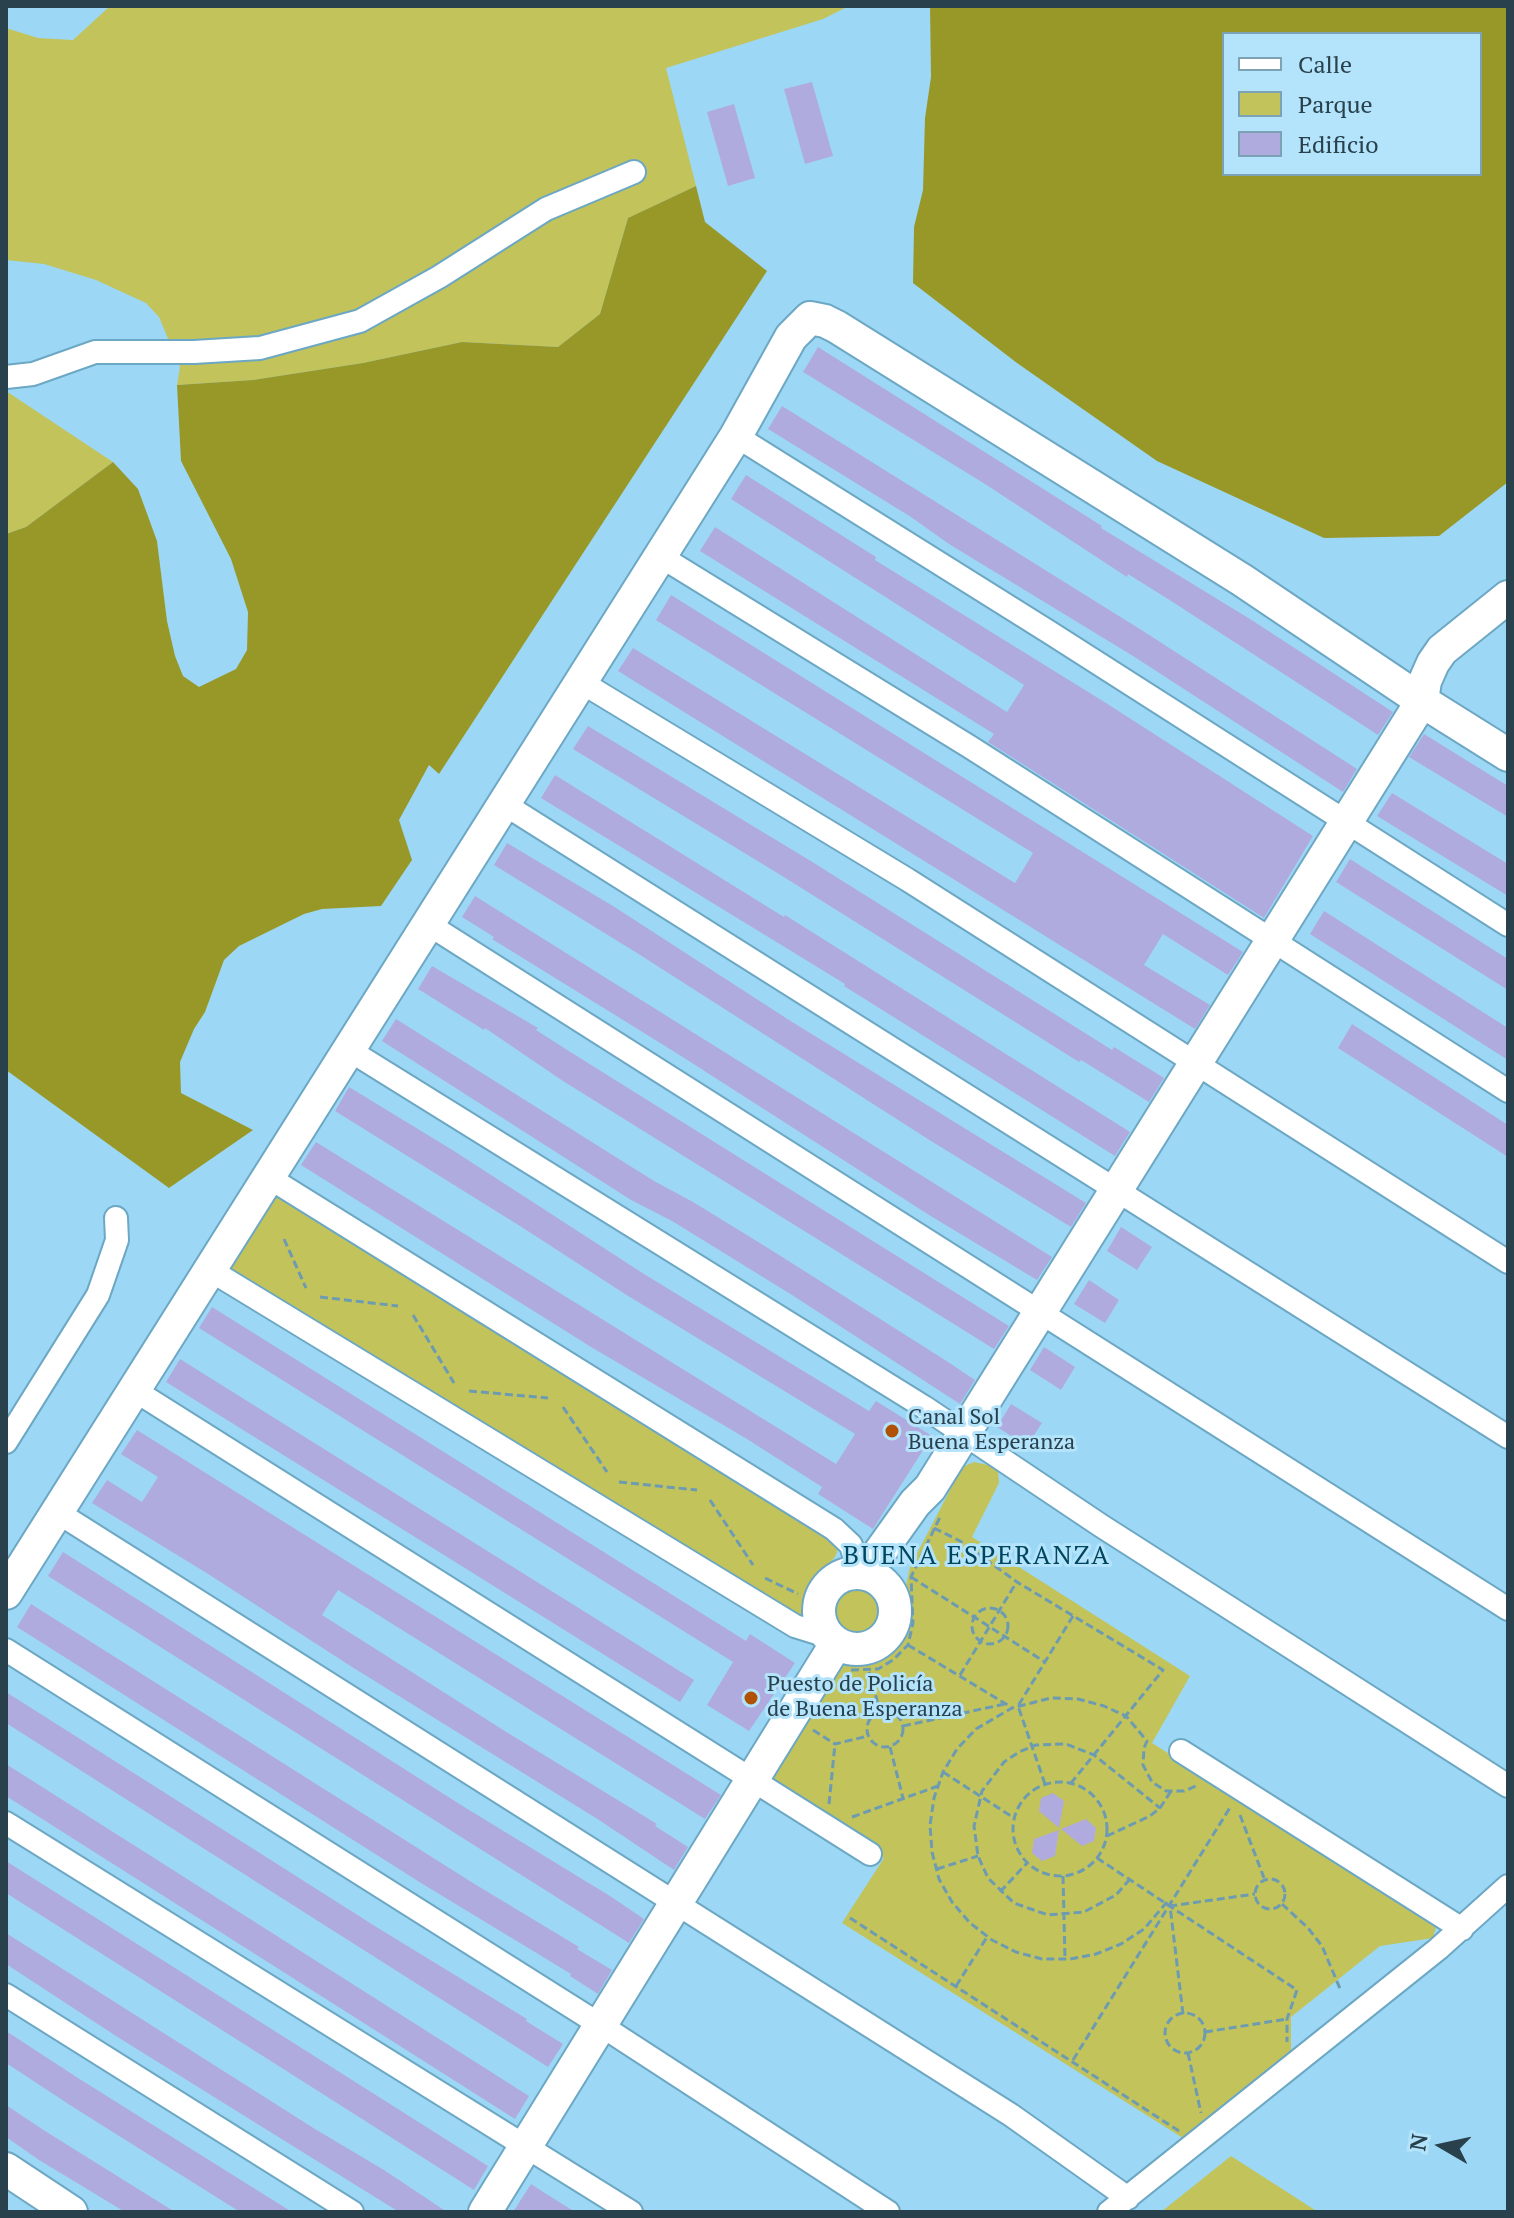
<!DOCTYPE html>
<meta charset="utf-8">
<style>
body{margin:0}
#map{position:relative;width:1514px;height:2218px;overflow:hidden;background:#9cd8f5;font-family:"PT Serif",serif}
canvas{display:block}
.frame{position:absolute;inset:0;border:8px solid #28414d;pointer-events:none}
.legend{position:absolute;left:1222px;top:32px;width:260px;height:144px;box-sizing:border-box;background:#b4e4fb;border:2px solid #7ca3b5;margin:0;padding:10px 14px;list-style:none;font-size:24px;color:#28414d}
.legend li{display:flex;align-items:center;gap:16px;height:40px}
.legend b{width:40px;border:2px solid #7ca3b5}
.north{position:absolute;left:1402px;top:2106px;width:80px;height:80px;-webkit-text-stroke:6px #b4e4fb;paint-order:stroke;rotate:279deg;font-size:22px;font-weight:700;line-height:32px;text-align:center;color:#28414d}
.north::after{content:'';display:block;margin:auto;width:28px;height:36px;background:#28414d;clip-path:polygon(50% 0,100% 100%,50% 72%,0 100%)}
</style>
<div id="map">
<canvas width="1514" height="2218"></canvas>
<div class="frame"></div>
<ul class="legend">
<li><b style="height:10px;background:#fff"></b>Calle</li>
<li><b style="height:22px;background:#c2c35b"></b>Parque</li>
<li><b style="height:22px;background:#b0abde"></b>Edificio</li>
</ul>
<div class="north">N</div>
</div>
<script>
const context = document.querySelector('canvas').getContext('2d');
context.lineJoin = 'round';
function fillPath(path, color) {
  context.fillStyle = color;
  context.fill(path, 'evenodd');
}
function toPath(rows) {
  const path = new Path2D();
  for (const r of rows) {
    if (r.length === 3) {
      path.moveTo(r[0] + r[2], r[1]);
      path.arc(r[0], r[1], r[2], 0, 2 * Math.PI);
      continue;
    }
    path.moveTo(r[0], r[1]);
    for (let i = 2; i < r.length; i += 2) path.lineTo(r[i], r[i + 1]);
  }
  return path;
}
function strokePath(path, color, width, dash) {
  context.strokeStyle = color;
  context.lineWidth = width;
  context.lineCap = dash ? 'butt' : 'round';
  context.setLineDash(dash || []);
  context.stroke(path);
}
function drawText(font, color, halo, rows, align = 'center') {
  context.font = font + ' "PT Serif",serif';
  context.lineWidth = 6;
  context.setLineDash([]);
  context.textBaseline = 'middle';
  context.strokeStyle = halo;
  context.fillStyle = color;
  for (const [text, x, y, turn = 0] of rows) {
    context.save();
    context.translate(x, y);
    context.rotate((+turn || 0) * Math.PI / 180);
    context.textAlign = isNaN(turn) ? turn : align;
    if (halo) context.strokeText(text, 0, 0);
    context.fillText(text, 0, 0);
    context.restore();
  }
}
const green = toPath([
 [110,6,849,6,823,19,666,68,696,186,628,218,600,314,558,347,462,342,363,363,253,380,177,385,180,367,159,317,146,303,96,280,44,264,6,260,6,28,38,38,73,40],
 [6,391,113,462,26,527,6,534],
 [275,1192,807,1521,837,1545,837,1552,835,1557,809,1584,801,1616,797,1621,223,1273],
 [974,1462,988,1465,998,1472,999,1483,972,1537,1190,1676,1152,1743,1434,1921,1436,1927,1433,1938,1380,1946,1291,2017,1291,2052,1186,2140,842,1923,884,1858,776,1791,769,1780,829,1673,843,1666,867,1664,880,1660,900,1643,906,1626,905,1590,910,1567,962,1467],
 [856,1611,31],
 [1231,2156,1318,2212,1161,2212]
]);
const forest = toPath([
 [930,6,1508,6,1508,482,1439,536,1324,538,1157,461,1017,363,913,283,914,227,923,190,925,118,931,77],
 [1224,34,1480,34,1480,174,1224,174],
 [696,186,705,222,767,271,439,774,429,765,399,820,412,860,381,906,322,909,304,914,239,946,224,960,205,1012,194,1029,180,1062,181,1093,253,1130,169,1188,6,1070,6,534,26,527,113,462,138,489,157,541,167,621,175,656,183,676,199,687,236,669,247,650,248,612,231,559,181,461,177,385,253,380,363,363,462,342,558,347,600,314,628,218]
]);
const building = toPath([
 [812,82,833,156,805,164,784,89],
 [734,104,755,178,728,186,707,112],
 [818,347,1102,526,1101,528,1250,619,1393,712,1378,735,1168,599,1128,574,1127,577,985,484,803,372],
 [782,406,1143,631,1357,769,1343,792,1133,656,949,544,911,517,768,429],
 [746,475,876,557,875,560,1106,703,1313,836,1264,918,988,742,994,734,700,551,715,527,1007,712,1024,685,731,499],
 [671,595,1243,952,1228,975,1163,934,1144,965,1210,1005,1195,1029,618,671,633,648,1015,883,1033,853,656,620],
 [588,726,814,863,1112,1050,1114,1047,1164,1078,1149,1102,1081,1060,1079,1062,779,874,573,749],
 [1424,734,1508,786,1508,817,1409,757],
 [555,775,784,917,785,915,1130,1132,1115,1156,844,986,845,984,541,798],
 [1392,793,1508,864,1508,896,1377,816],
 [507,843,613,906,789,1020,1086,1203,1071,1227,931,1141,637,953,494,865],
 [1350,859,1508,959,1508,990,1336,882],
 [475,896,1052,1257,1037,1280,929,1215,678,1054,492,939,494,937,462,917],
 [1324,911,1508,1028,1508,1060,1310,934],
 [432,966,538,1028,536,1030,572,1053,1009,1326,994,1349,563,1081,485,1028,484,1030,418,989],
 [396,1019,654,1181,693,1202,768,1248,945,1360,975,1380,960,1404,792,1295,672,1221,631,1200,382,1041],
 [1352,1024,1508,1125,1508,1157,1338,1048],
 [349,1087,454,1151,644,1274,869,1411,876,1401,932,1436,873,1529,818,1494,822,1487,747,1439,591,1347,301,1165,316,1142,836,1464,855,1434,625,1294,520,1226,335,1111],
 [1121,1227,1152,1247,1137,1270,1107,1251],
 [1089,1280,1119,1300,1105,1323,1074,1304],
 [212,1307,746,1641,750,1634,795,1663,749,1731,707,1705,733,1662,199,1328],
 [1044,1347,1075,1367,1061,1390,1030,1370],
 [180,1359,694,1680,680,1702,166,1382],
 [1011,1404,1042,1423,1027,1446,997,1427],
 [137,1430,721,1795,705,1819,338,1590,322,1615,508,1733,657,1824,655,1826,688,1847,674,1870,599,1820,352,1667,205,1572,92,1503,107,1480,142,1502,158,1477,121,1454],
 [63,1552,461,1805,610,1896,644,1919,629,1943,48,1576],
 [31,1604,473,1883,579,1947,577,1949,612,1970,598,1994,570,1976,571,1974,421,1883,17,1627],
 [6,1692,378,1928,527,2019,526,2021,563,2044,548,2067,6,1723],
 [6,1764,529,2096,515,2119,6,1796],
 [1053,1793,1064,1801,1059,1828,1039,1811,1041,1798],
 [1086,1819,1096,1828,1094,1841,1082,1846,1061,1829],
 [1059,1830,1055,1856,1042,1861,1032,1853,1034,1839],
 [6,1861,488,2166,474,2190,6,1893],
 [6,1933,315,2129,384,2170,447,2212,399,2212,116,2036,6,1964],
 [6,2031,78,2078,292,2212,240,2212,73,2107,6,2063],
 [6,2105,45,2131,175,2212,125,2212,39,2160,6,2137],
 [531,2184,548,2195,575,2212,513,2212]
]);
const path = toPath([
 [284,1239,306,1288],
 [320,1297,398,1306],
 [413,1315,454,1383],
 [469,1391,548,1398],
 [563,1407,607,1472],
 [619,1482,697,1490],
 [710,1500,753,1565],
 [934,1528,960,1541,1017,1582,1163,1670,1071,1783],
 [911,1577,1045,1662],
 [765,1578,798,1594],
 [990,1626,18],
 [908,1645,1011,1707],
 [851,1670,878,1669,893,1660,908,1645,913,1623,911,1577,941,1515],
 [869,1672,880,1711],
 [960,1675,1016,1583],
 [885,1729,18],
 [903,1726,1005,1704],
 [813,1730,835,1744,868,1736],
 [890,1747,903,1798],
 [943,1772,1014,1818],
 [1060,1829,47],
 [1045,1784,1018,1706,1073,1616],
 [829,1804,835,1744],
 [1240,1815,1264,1878],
 [852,1817,938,1786],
 [1107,1836,1150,1816,1160,1808,1171,1791],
 [1097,1858,1297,1990,1287,2019,1287,2042],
 [937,1869,978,1856],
 [1063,1876,1065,1959],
 [1270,1894,15],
 [1130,1879,1116,1895,1084,1912,1048,1915,1014,1903,988,1878,978,1856,974,1826,982,1791,1004,1762,1019,1752,1036,1745,1066,1744,1094,1755,1160,1808],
 [1000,1892,1027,1863],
 [1167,1902,1144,1929,1121,1944,1096,1954,1070,1959,1042,1959,1016,1952,992,1940,970,1923,952,1902,939,1879,932,1852,930,1825,934,1798,943,1772,957,1749,976,1729,1012,1708,1051,1698,1078,1699,1104,1706,1126,1716,1147,1741,1144,1748,1143,1765,1152,1782,1166,1791,1184,1791,1196,1786],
 [1282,1904,1308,1928,1322,1946,1341,1991],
 [850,1918,1179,2131],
 [956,1986,987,1937],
 [1185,2033,20],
 [1183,2014,1170,1906,1255,1894],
 [1205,2032,1287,2019],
 [1188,2053,1201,2113],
 [1073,2060,1231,1806]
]);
const street = toPath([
 [6,377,33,374,95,352,194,352,260,348,360,321,439,277,546,209,634,172],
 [736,436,1049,632,1508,925],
 [660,556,970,747,1508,1091],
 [581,682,908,880,1508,1262],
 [504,804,1508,1437],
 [428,924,1508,1609],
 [349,1050,924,1407,1100,1525,1508,1786],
 [268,1177,834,1529,851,1545,859,1572],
 [210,1270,795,1626,827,1636],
 [134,1390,870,1854],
 [6,1442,98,1295,117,1240,116,1218],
 [57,1512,1011,2115,1128,2198],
 [6,1650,602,2026,888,2212],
 [1181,1751,1462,1929],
 [6,1823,631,2212],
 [6,1995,352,2212],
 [1109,2212,1438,1949,1508,1886]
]);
const secondary = toPath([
 [857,1611,38],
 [865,1573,915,1503,930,1488,1422,701,1425,681,1433,663,1442,650,1508,597],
 [6,1593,736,436,791,337,810,318,825,321,837,327,1242,580,1422,701,1508,755],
 [6,2169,71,2212],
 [485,2212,836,1644]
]);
const markers = [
 [892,1431,8,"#b05104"],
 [751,1698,8,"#b05104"]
];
const poiNames = [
 ["Canal Sol",908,1418],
 ["Buena Esperanza",908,1443],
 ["Puesto de Policía",767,1685],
 ["de Buena Esperanza",767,1710]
];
const quarterNames = [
 ["BUENA ESPERANZA",977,1557]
];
fillPath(green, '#c2c35b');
fillPath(forest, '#989829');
fillPath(building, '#b0abde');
strokePath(street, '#6ca7c3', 26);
strokePath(secondary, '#6ca7c3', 36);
strokePath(path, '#6d9bb1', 3, [8, 4]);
strokePath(street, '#fff', 22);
strokePath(secondary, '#fff', 32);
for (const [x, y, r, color] of markers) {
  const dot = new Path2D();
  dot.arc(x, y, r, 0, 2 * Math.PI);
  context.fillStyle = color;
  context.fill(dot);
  strokePath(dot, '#b4e4fb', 3);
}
drawText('22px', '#28414d', '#b4e4fb', poiNames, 'left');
context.letterSpacing = '2px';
drawText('26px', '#00455e', '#b4e4fb', quarterNames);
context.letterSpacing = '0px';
</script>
